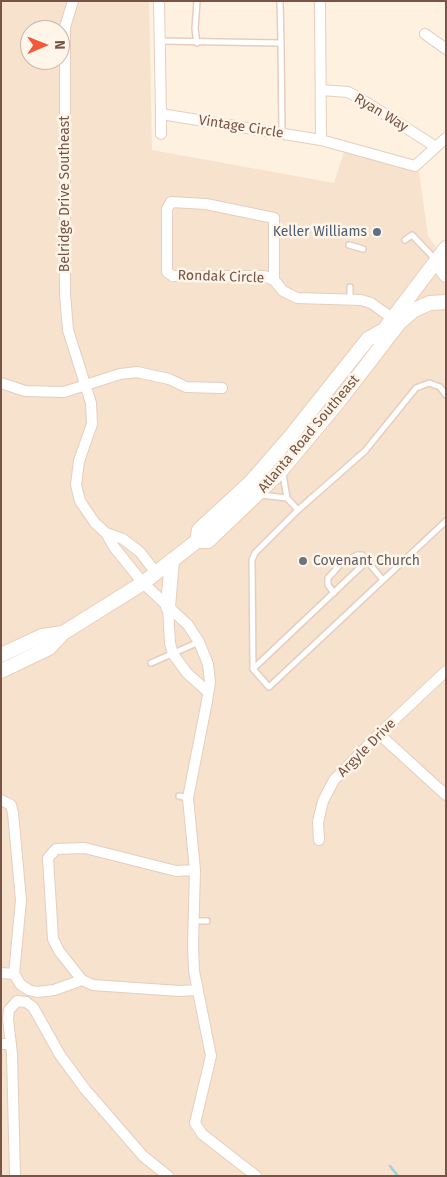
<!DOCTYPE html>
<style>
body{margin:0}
#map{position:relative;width:447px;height:1177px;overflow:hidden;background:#fef1e0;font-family:"Fira Sans",sans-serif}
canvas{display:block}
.frame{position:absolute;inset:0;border:2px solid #775445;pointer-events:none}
.north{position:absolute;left:20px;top:20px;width:50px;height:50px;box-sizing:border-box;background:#fff5e8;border:1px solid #c9b5a7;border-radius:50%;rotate:89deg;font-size:14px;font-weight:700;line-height:20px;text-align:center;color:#775445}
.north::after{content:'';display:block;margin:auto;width:18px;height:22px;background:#f35939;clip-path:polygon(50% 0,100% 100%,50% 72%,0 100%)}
</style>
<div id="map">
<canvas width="447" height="1177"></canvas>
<div class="frame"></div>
<div class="north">N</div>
</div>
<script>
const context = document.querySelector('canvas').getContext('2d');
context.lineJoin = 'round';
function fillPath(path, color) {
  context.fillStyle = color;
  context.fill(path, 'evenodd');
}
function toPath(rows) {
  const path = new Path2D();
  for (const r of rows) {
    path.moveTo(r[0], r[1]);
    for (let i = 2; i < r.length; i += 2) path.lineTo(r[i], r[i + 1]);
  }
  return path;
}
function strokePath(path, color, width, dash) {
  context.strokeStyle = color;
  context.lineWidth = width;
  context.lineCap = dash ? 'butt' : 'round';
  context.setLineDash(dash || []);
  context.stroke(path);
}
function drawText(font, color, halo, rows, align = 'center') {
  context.font = font + ' "Fira Sans",sans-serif';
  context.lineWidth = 5;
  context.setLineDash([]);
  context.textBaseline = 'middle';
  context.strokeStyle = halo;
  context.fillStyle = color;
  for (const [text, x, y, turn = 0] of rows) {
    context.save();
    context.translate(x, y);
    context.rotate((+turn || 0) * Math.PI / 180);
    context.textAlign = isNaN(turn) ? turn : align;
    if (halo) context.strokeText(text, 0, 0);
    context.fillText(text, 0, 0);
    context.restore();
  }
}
const residential = toPath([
 [1,1,149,1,152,150,334,183,344,152,419,172,428,236,446,261,446,1176,1,1176],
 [30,30,60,30,60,60,30,60]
]);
const stream = toPath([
 [390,1166,398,1176]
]);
const lane = toPath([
 [197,1,195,29,197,43],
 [280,1,281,43],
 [161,41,281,43,282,134],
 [405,240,412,235,436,260],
 [349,245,363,249],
 [350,287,350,299],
 [260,495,287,498,283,474],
 [287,498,298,510,255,553,252,560,253,669,269,687,446,521],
 [298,510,365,451,416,388,429,383,440,387,446,395],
 [344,562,357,555,362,555,367,561],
 [334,593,328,585,328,578,338,567],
 [151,663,199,642],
 [253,669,367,561,383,580],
 [179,796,188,798],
 [194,921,207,921]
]);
const street = toPath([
 [73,1,65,27,65,294,68,330,91,403,92,424,79,461,76,485,80,501,95,523,106,533,123,539,140,552,156,573],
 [159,1,161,114],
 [320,1,321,140],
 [425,34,446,49],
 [321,90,348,92,361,99,436,147],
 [161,134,161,114,321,140,415,166,446,138],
 [171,202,206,204,274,218,274,280,264,276,173,276,167,272,167,209,171,202],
 [274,280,283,291,297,298,361,300,371,303,392,318],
 [1,383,25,391,64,392,120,374,137,372,169,379,186,387,222,388],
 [106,533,114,547,143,583,188,625,199,642,208,664,210,682,207,701,188,798,195,870,193,946,194,971,211,1056,195,1123,202,1134,256,1176],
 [168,607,170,643,173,654,187,673,208,692],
 [379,734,446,795],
 [1,800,11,805,13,813,21,900,14,974,21,985,29,990,37,992,54,990,82,980],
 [319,840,318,822,323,801,334,780,379,734,446,671],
 [195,870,176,871,85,848,56,849,48,858,53,939,59,951,82,980,93,985,179,991,197,990],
 [1,973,14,974],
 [1,1044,11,1044],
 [15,1176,12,1054,8,1019,9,1010,17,1001,26,1002,33,1007,60,1055,85,1089,143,1156,168,1176]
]);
const secondary = toPath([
 [436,261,446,275],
 [387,326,446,248],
 [197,541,208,541,279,473,339,401,399,323,414,310,430,303,446,302],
 [168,607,172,560],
 [1,655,42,636,63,633],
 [1,671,49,648,63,633,143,583,197,541,199,530,250,483,290,437,368,339,382,331]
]);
const markers = [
 [377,232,5,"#5c6f8a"],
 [303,561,5,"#6b7280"]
];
const streetNames = [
 ["Ryan Way",381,113,31],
 ["Vintage Circle",241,127,9],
 ["Belridge Drive Southeast",65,194,-90],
 ["Rondak Circle",221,277,2],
 ["Atlanta Road Southeast",309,434,-50],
 ["Argyle Drive",367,748,-45]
];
const serviceNames = [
 ["Keller Williams",367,232]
];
const worshipNames = [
 ["Covenant Church",313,561]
];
fillPath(residential, '#f6e2cd');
strokePath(stream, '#98d5dc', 2.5);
strokePath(lane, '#e5cebe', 8);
strokePath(street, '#e5cebe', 12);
strokePath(secondary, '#ebceba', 16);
strokePath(lane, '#fff', 5);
strokePath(street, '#fff', 10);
strokePath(secondary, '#fff', 14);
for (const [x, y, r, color] of markers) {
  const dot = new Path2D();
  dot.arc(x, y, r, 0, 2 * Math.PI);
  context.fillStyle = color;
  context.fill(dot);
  strokePath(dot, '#fff5e8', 2);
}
drawText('14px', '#775445', '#fff5e8', streetNames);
drawText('14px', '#4e5e75', '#fff5e8', serviceNames, 'right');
drawText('14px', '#5b616d', '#fff5e8', worshipNames, 'left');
</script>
